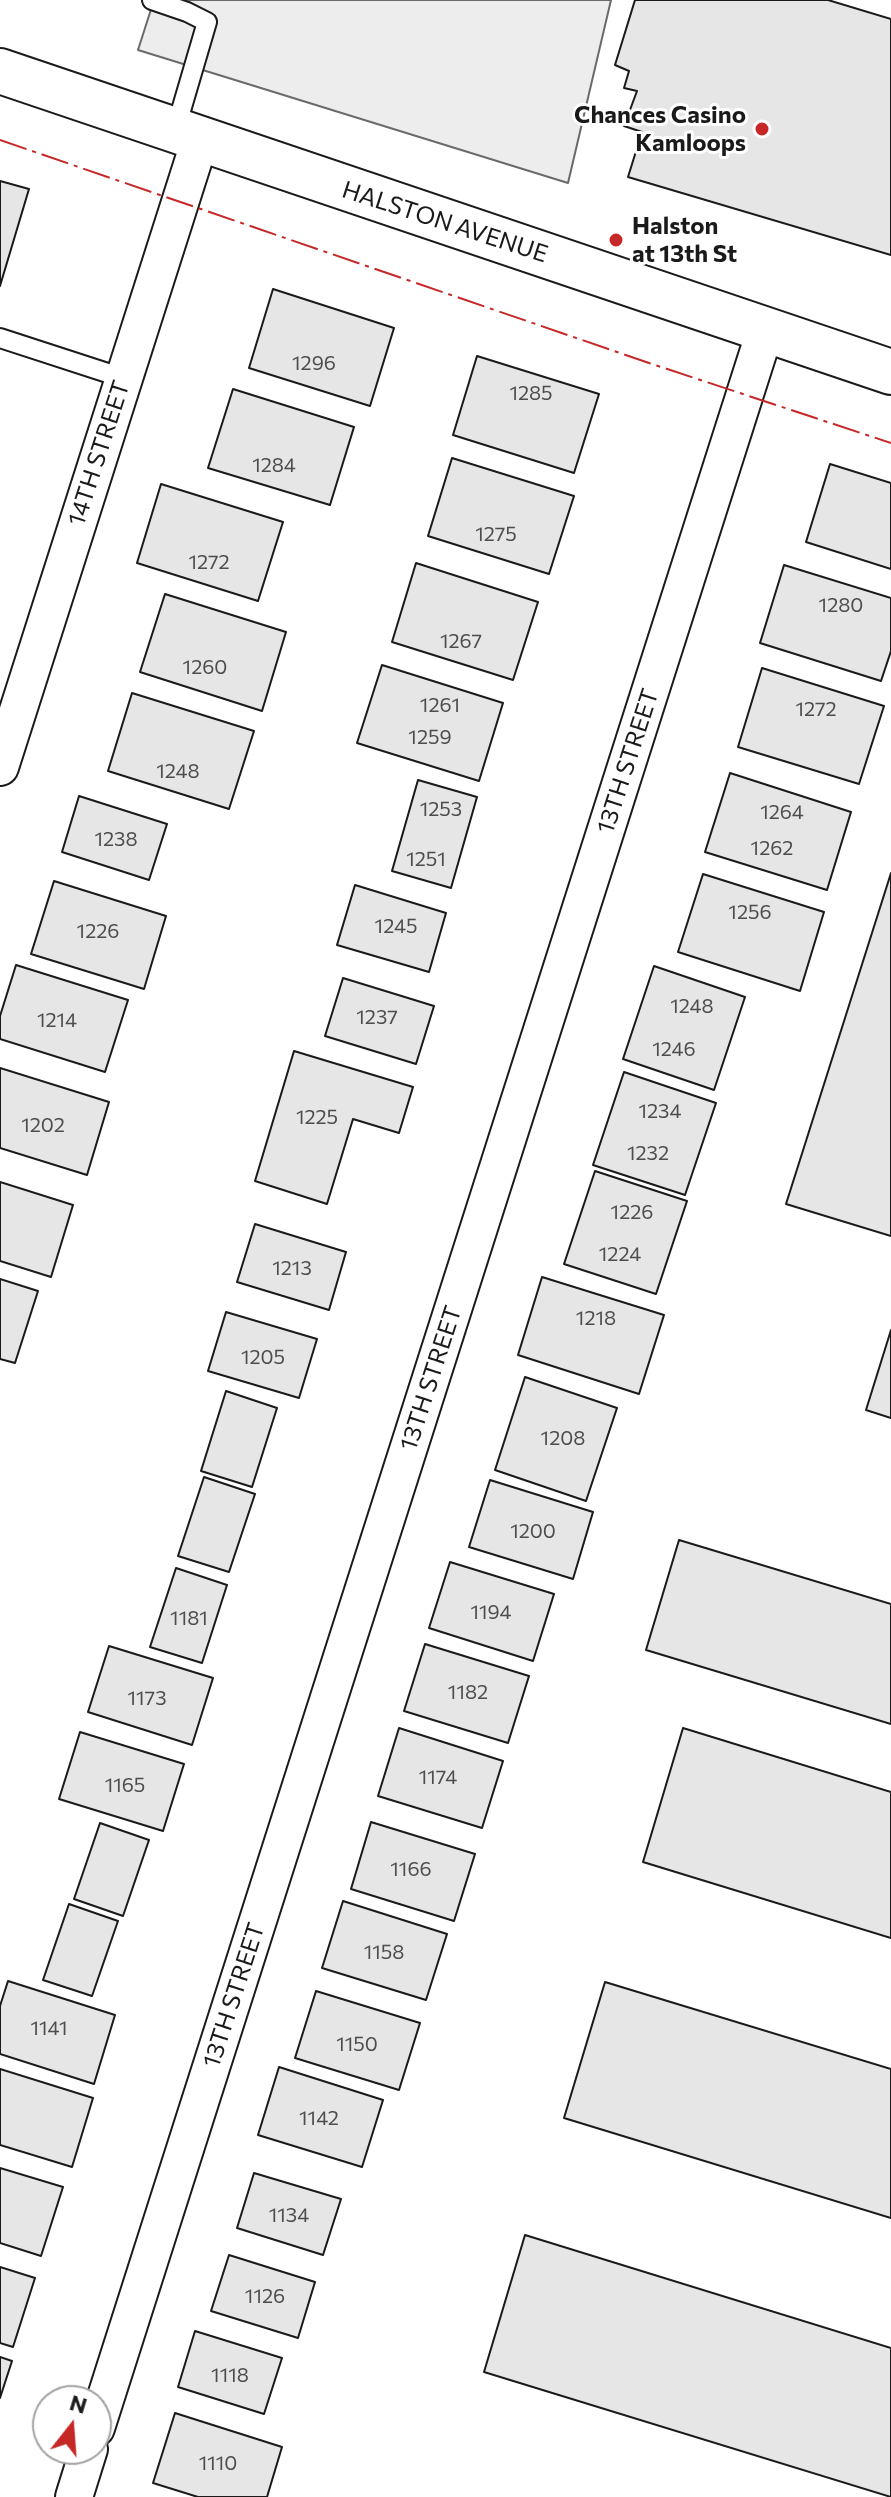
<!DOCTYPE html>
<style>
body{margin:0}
#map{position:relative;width:891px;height:2497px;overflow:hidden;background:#fff;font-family:Commissioner,sans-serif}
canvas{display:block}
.north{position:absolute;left:32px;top:2385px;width:80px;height:80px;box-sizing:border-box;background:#fff;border:2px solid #a3a3a3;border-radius:50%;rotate:17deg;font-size:22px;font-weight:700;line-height:32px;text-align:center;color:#1a1a1a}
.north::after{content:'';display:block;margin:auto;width:28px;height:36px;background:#c62828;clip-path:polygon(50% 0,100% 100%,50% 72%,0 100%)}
</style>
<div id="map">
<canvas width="891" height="2497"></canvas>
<div class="north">N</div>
</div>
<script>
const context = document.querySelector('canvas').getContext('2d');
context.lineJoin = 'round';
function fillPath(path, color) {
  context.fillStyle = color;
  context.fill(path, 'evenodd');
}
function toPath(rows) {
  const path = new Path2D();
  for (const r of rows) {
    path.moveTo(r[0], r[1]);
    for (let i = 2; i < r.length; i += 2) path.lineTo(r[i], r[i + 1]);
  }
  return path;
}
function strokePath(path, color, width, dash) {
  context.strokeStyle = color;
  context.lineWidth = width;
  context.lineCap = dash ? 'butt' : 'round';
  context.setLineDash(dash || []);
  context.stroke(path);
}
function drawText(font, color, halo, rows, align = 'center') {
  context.font = font + ' Commissioner,sans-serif';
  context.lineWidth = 6;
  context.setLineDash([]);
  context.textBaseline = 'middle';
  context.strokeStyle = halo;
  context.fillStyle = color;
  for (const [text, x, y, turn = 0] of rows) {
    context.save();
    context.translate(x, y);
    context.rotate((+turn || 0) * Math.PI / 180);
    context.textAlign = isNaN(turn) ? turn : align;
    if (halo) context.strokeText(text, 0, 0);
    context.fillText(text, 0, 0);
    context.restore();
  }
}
const built = toPath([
 [154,0,611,0,568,183,138,50,154,0]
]);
const building = toPath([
 [635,0,828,0,891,19,891,255,628,177,642,132,624,126,637,91,624,88,629,71,615,65,635,0],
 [0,181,29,189,0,286,0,181],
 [273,289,394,328,370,406,249,368,273,289],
 [477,356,599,394,574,473,453,435,477,356],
 [233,389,354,427,330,505,208,468,233,389],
 [452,458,574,496,549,574,428,536,452,458],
 [830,464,891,483,891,569,806,542,830,464],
 [161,484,283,522,258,601,137,563,161,484],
 [416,563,538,602,513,680,392,642,416,563],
 [784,565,891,598,891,651,881,681,760,643,784,565],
 [165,594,286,632,262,711,140,672,165,594],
 [382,665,503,703,479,781,357,743,382,665],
 [762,668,884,706,859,784,738,747,762,668],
 [132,693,254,731,229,809,108,771,132,693],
 [730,773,851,812,827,890,705,852,730,773],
 [418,780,477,797,451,888,392,871,418,780],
 [79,796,167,824,149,880,62,852,79,796],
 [891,873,891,1236,786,1204,891,873],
 [703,874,824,912,800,991,678,952,703,874],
 [54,881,166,916,144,989,31,954,54,881],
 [355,885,446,913,429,972,337,945,355,885],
 [16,965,128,1000,105,1072,0,1039,0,1016,16,965],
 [654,966,745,997,714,1090,623,1059,654,966],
 [343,978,434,1006,416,1064,325,1036,343,978],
 [294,1051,413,1087,399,1133,353,1119,327,1204,255,1181,294,1051],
 [0,1068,109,1102,87,1175,0,1148,0,1068],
 [624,1072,716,1103,685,1195,593,1165,624,1072],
 [595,1171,687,1201,656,1294,564,1264,595,1171],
 [0,1182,73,1205,51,1277,0,1261,0,1182],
 [255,1224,346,1252,329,1310,237,1282,255,1224],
 [542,1277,664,1315,639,1394,518,1355,542,1277],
 [0,1279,38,1291,15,1363,0,1359,0,1279],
 [226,1312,317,1339,299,1398,208,1371,226,1312],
 [891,1330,891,1418,866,1410,891,1330],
 [525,1377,617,1408,586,1501,495,1470,525,1377],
 [226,1391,277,1408,252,1487,201,1471,226,1391],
 [204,1477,255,1494,229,1572,178,1556,204,1477],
 [490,1480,593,1512,573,1579,469,1547,490,1480],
 [679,1540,891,1604,891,1724,646,1650,679,1540],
 [450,1562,554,1594,533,1661,429,1628,450,1562],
 [176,1568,227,1585,202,1663,150,1647,176,1568],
 [425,1644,529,1676,508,1743,404,1711,425,1644],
 [109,1646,213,1678,192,1745,88,1712,109,1646],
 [399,1728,503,1761,482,1828,378,1796,399,1728],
 [683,1728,891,1792,891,1938,643,1862,683,1728],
 [80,1732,184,1764,163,1831,59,1799,80,1732],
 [371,1822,475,1854,454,1921,351,1889,371,1822],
 [100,1823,149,1840,123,1916,74,1899,100,1823],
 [343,1901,447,1934,426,2000,322,1968,343,1901],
 [69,1904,118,1921,92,1996,43,1980,69,1904],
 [8,1981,115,2015,94,2084,0,2054,0,2006,8,1981],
 [605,1982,891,2069,891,2218,564,2118,605,1982],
 [316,1991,420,2023,399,2090,295,2058,316,1991],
 [279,2067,383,2100,362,2167,258,2135,279,2067],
 [0,2069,93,2098,72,2167,0,2145,0,2069],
 [0,2168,63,2187,41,2256,0,2243,0,2168],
 [254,2173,341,2199,323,2255,237,2228,254,2173],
 [525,2235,891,2348,891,2497,484,2372,525,2235],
 [229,2255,315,2282,298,2338,211,2311,229,2255],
 [0,2267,35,2278,13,2347,0,2343,0,2267],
 [195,2331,282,2358,264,2414,178,2387,195,2331],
 [0,2357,12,2361,0,2398,0,2357],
 [175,2413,282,2447,267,2497,198,2497,153,2483,175,2413]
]);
const service = toPath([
 [152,0,187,12,207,22,175,131],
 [0,338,123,378]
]);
const minor = toPath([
 [0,767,200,140],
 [96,2428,766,328],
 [74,2497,89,2449]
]);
const secondary = toPath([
 [0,71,891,372]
]);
const power = toPath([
 [0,140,649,363,891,443]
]);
const markers = [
 [762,129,8,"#c62828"],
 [616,240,8,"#c62828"]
];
const numberNames = [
 ["1296",314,363],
 ["1285",531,393],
 ["1284",274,465],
 ["1275",496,534],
 ["1272",209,562],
 ["1280",841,605],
 ["1267",461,641],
 ["1260",205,667],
 ["1261",440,705],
 ["1272",816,709],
 ["1259",430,737],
 ["1248",178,771],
 ["1253",441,809],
 ["1264",782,812],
 ["1238",116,839],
 ["1262",772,848],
 ["1251",426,859],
 ["1256",750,912],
 ["1245",396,926],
 ["1226",98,931],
 ["1248",692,1006],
 ["1237",377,1017],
 ["1214",57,1020],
 ["1246",674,1049],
 ["1234",660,1111],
 ["1225",317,1117],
 ["1202",43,1125],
 ["1232",648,1153],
 ["1226",632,1212],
 ["1224",620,1254],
 ["1213",292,1268],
 ["1218",596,1318],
 ["1205",263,1357],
 ["1208",563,1438],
 ["1200",533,1531],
 ["1194",491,1612],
 ["1181",189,1618],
 ["1182",468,1692],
 ["1173",147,1698],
 ["1174",438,1777],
 ["1165",125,1785],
 ["1166",411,1869],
 ["1158",384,1952],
 ["1141",49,2028],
 ["1150",357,2044],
 ["1142",319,2118],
 ["1134",289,2215],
 ["1126",265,2296],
 ["1118",230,2375],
 ["1110",218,2463]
];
const poiNames = [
 ["Chances Casino",746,115],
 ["Kamloops",746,143],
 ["Halston",632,226,"left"],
 ["at 13th St",632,254,"left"]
];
const streetNames = [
 ["HALSTON AVENUE",445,222,18],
 ["14TH STREET",99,453,-72],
 ["13TH STREET",628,761,-72],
 ["13TH STREET",431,1378,-72],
 ["13TH STREET",234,1995,-72]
];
fillPath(built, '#ededed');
strokePath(built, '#6a6a6a', 2);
fillPath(building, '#e6e6e6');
strokePath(building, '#1a1a1a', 2);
strokePath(service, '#1a1a1a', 22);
strokePath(minor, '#1a1a1a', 40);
strokePath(secondary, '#1a1a1a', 48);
strokePath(service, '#fff', 18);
strokePath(minor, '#fff', 36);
strokePath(secondary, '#fff', 44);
strokePath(power, '#c62828', 2, [28, 6, 4, 6]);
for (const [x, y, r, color] of markers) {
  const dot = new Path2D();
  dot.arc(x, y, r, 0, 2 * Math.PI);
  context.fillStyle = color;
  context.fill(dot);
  strokePath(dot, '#fff', 3);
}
drawText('20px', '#4d4d4d', null, numberNames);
drawText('bold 24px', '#1a1a1a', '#fff', poiNames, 'right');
drawText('24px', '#1a1a1a', '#fff', streetNames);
</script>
